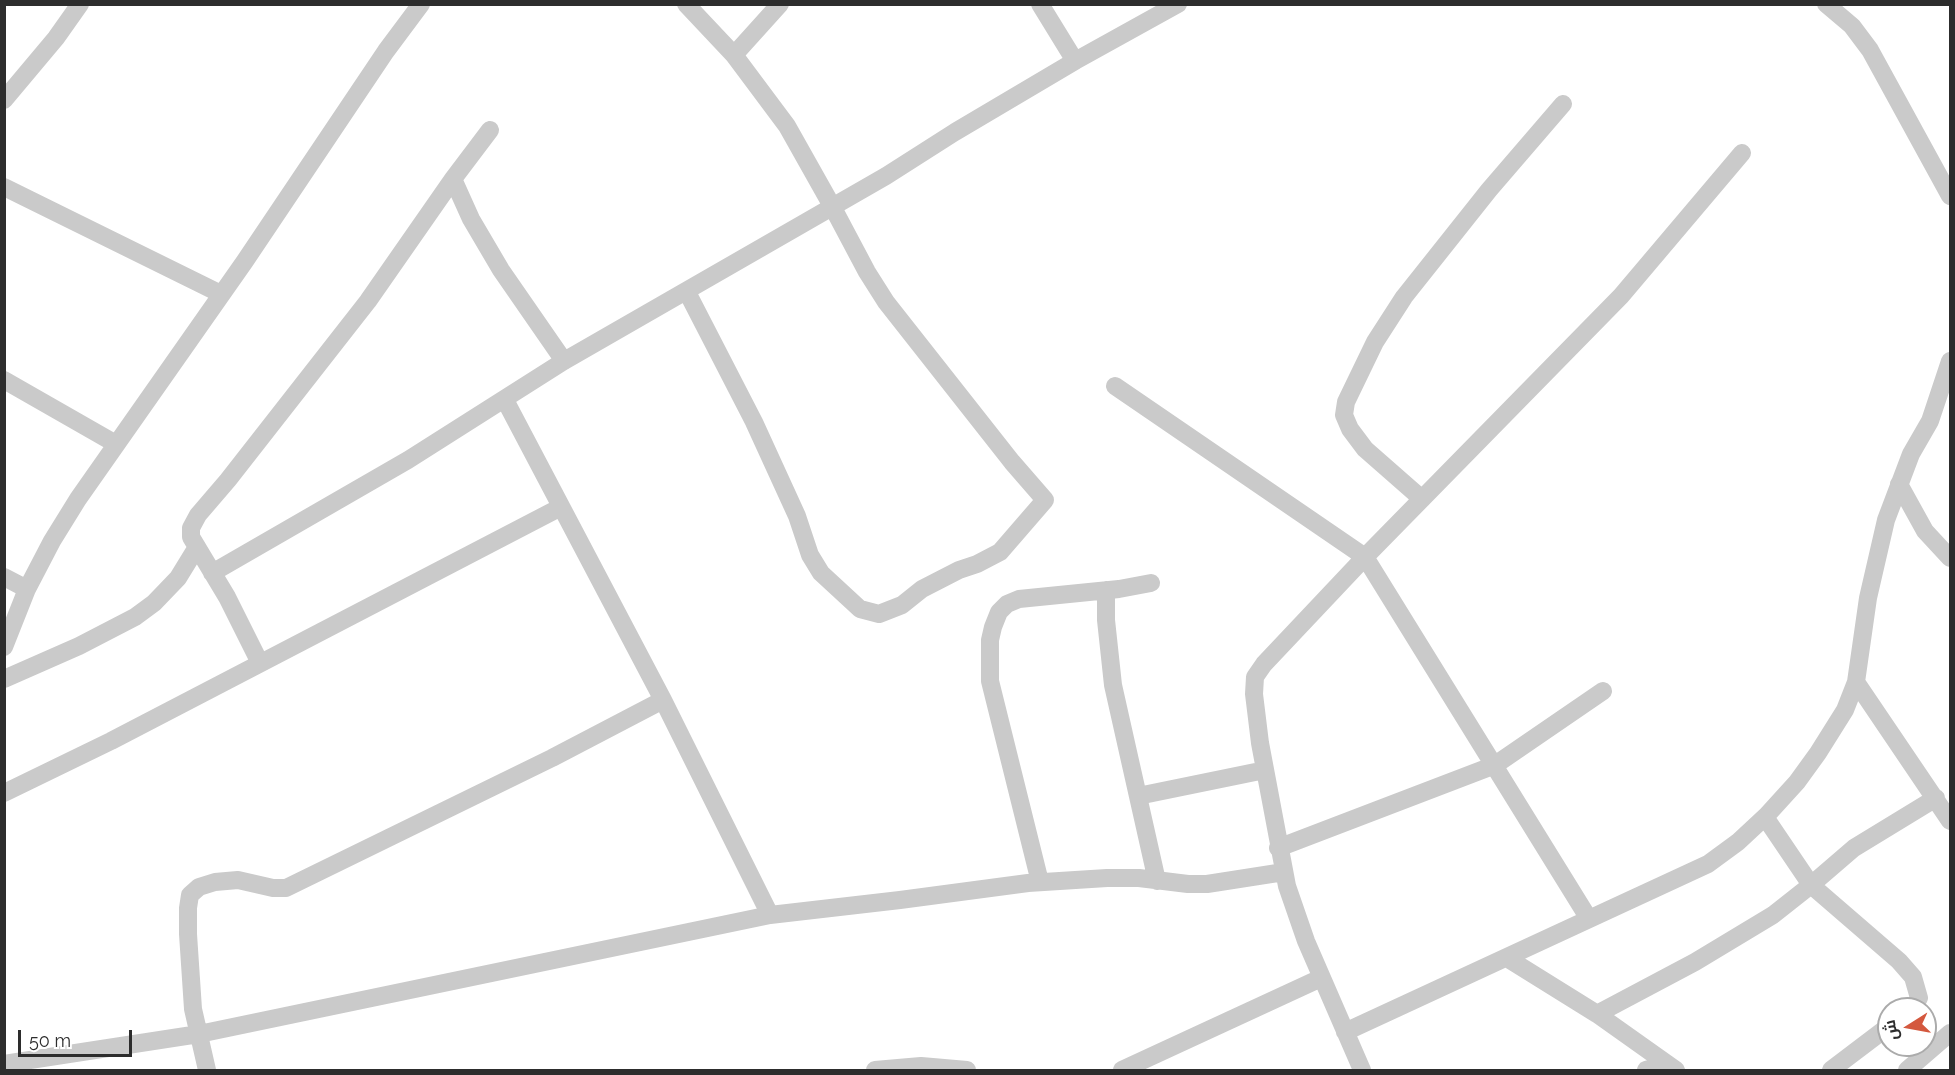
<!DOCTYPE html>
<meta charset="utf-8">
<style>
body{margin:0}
#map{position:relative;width:1955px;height:1075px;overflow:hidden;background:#fff;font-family:Raleway,Cairo,sans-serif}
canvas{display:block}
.frame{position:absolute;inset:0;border:6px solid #2d2d2d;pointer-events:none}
.north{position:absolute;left:1877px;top:997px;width:60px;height:60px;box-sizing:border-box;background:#fff;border:2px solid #ababab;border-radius:50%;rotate:259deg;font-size:16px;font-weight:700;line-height:24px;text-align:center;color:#2d2d2d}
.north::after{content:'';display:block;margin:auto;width:21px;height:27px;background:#d4583e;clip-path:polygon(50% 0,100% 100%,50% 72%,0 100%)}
.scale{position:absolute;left:18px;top:1030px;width:114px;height:27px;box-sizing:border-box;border:3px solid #2d2d2d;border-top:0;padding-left:8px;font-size:18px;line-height:21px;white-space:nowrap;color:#2d2d2d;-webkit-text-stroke:4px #fff;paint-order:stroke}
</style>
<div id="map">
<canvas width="1955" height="1075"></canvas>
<div class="frame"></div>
<div class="north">ش</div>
<div class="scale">50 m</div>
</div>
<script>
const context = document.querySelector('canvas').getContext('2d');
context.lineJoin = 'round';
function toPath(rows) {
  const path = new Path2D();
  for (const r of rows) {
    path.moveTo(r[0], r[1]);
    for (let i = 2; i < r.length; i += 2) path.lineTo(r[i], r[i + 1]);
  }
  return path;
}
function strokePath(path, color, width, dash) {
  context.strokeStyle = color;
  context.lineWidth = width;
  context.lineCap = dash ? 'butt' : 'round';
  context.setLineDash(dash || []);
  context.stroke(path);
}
const minor = toPath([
 [686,4,734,55,787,126,832,206,867,272,886,302,1012,462,1045,500,1000,552,977,564,959,570,922,589,902,605,879,614,860,609,821,573,810,555,797,516,754,422,687,292],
 [1040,4,1075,61],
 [1826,4,1852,26,1870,50,1950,196],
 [734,55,780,4],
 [4,100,56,38,80,4],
 [453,179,471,219,501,270,564,361],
 [4,187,221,294],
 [4,380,116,444],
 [1115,386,1365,557,1589,919],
 [505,400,663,700,770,915],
 [1899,484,1925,531,1950,558],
 [1422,499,1365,449,1350,429,1344,415,1346,402,1375,342,1404,297,1489,190,1563,104],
 [212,573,408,460,564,361,886,176,955,132,1075,61,1178,4],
 [4,577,27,589],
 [1106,590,1106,620,1113,685,1157,881],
 [4,647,27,589,52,541,78,499,245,261,386,51,421,4],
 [260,663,227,597,191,537,191,528,198,515,228,480,368,301,453,179,490,130],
 [4,679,79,646,135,617,154,603,178,578,197,547],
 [1856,682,1950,821],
 [4,793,111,741,561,507],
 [1138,796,1265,770],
 [1765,817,1811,885,1899,961,1913,977,1919,998,1912,1009],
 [1278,848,1495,765,1603,691],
 [1040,882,990,681,990,640,993,627,999,612,1007,604,1019,599,1119,589,1151,583],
 [1507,958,1597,1014,1676,1070],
 [1597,1014,1695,962,1773,915,1811,885,1854,848,1936,798],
 [1345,1032,1708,864,1738,842,1767,815,1797,782,1818,753,1845,710,1856,682,1868,598,1886,520,1911,454,1930,421,1950,361],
 [4,1064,199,1034,770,915,900,900,1028,883,1107,878,1139,878,1188,884,1207,884,1284,872],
 [207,1070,193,1009,188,934,188,908,190,895,199,887,215,882,238,880,273,888,286,888,552,758,663,700],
 [875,1070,921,1066,967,1070],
 [1122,1070,1321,978],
 [1362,1070,1306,941,1287,886,1260,743,1254,694,1255,677,1264,664,1365,557,1621,296,1742,153],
 [1646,1070,1667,1064],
 [1831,1070,1889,1026],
 [1907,1070,1950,1033]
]);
strokePath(minor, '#cacaca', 18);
</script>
